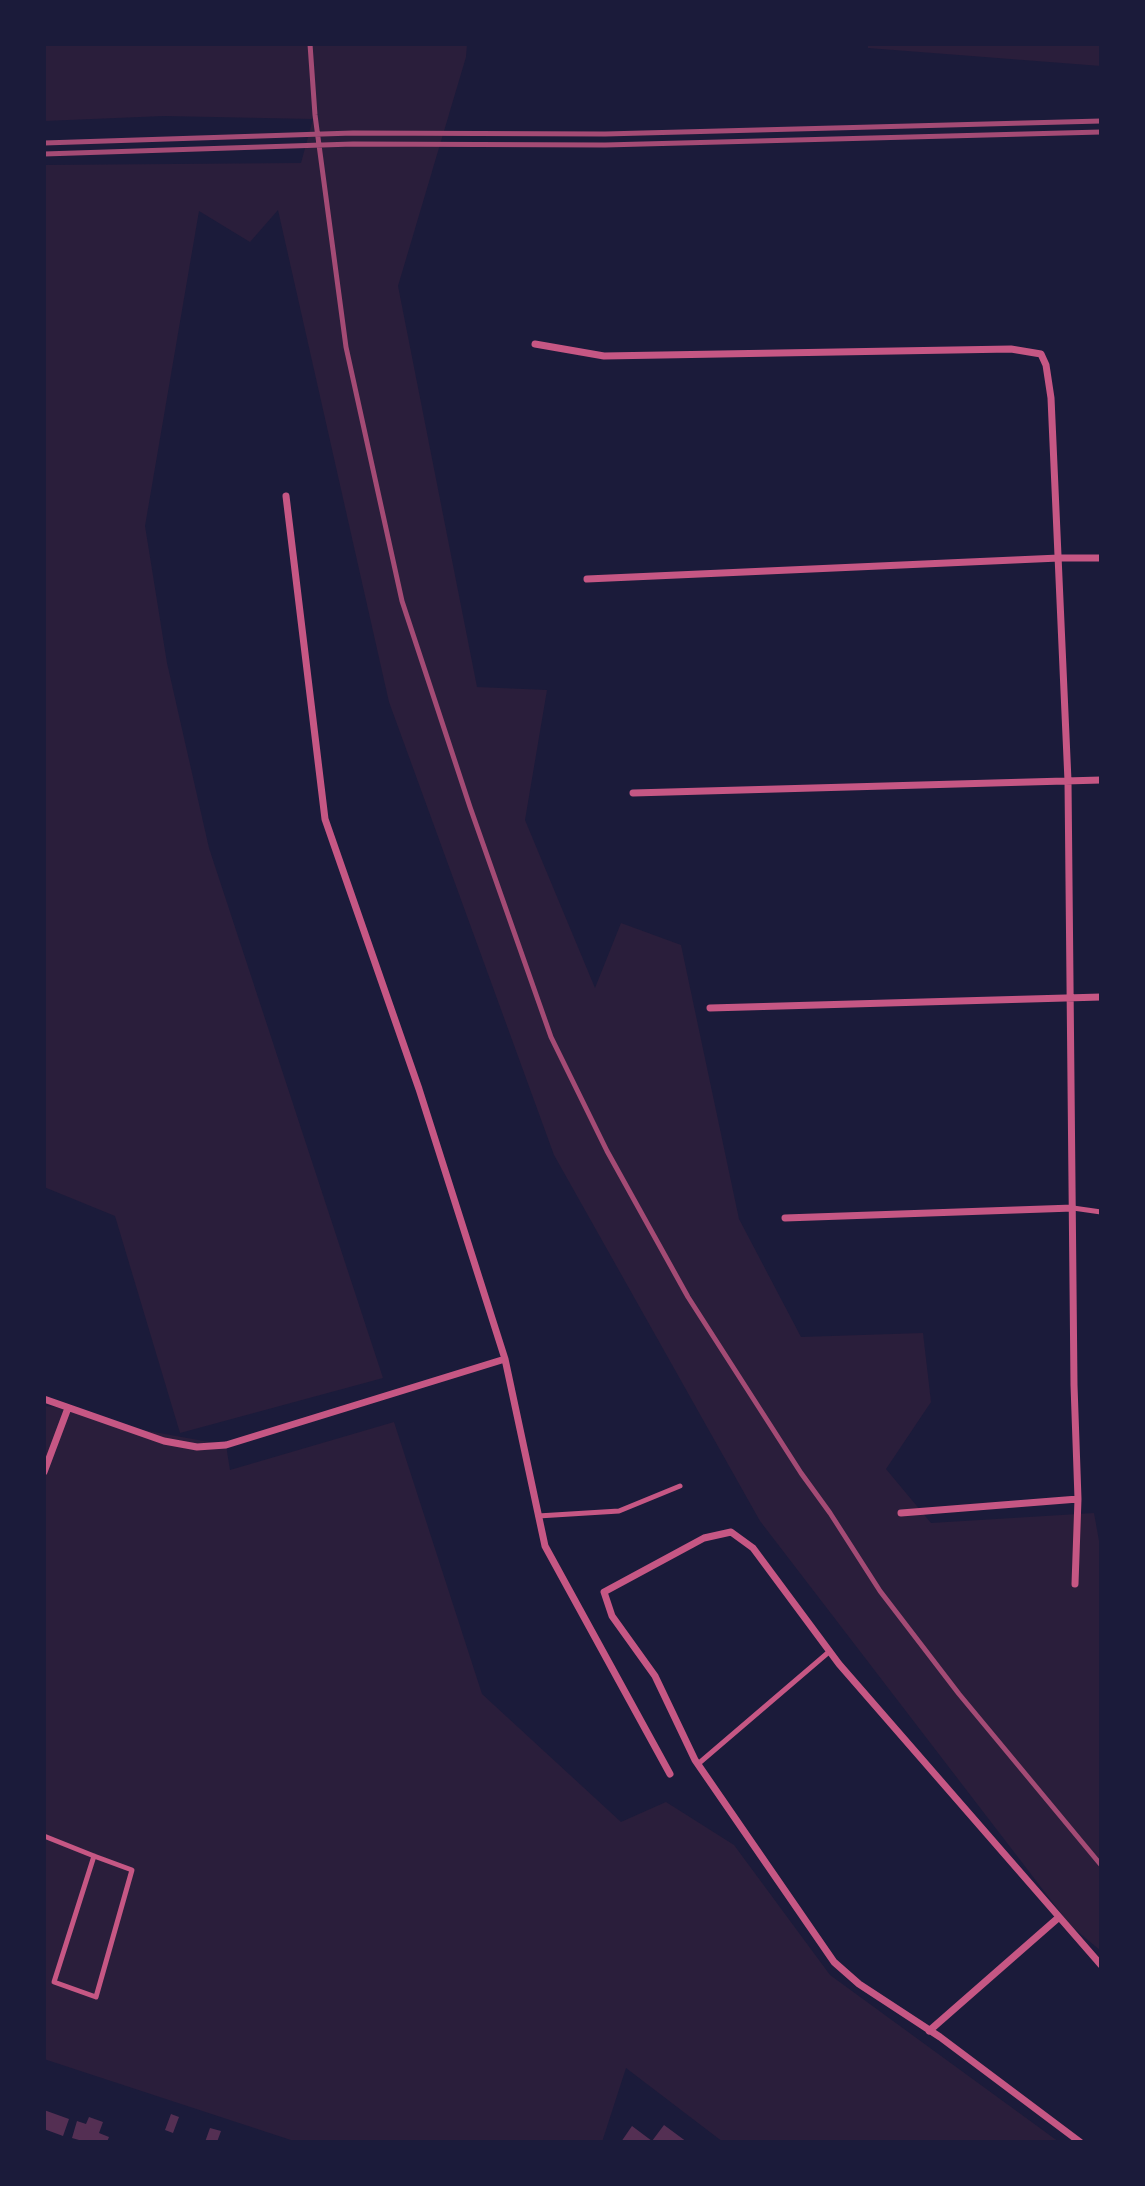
<!DOCTYPE html>
<style>
body{margin:0}
#map{position:relative;width:1145px;height:2186px;overflow:hidden;background:#1b1b3a;font-family:Raleway,sans-serif}
canvas{display:block}
.frame{position:absolute;inset:0;border:46px solid #1b1b3a;pointer-events:none}
</style>
<div id="map">
<canvas width="1145" height="2186"></canvas>
<div class="frame"></div>
</div>
<script>
const context = document.querySelector('canvas').getContext('2d');
context.lineJoin = 'round';
function fillPath(path, color) {
  context.fillStyle = color;
  context.fill(path, 'evenodd');
}
function toPath(rows) {
  const path = new Path2D();
  for (const r of rows) {
    path.moveTo(r[0], r[1]);
    for (let i = 2; i < r.length; i += 2) path.lineTo(r[i], r[i + 1]);
  }
  return path;
}
function strokePath(path, color, width, dash) {
  context.strokeStyle = color;
  context.lineWidth = width;
  context.lineCap = dash ? 'butt' : 'round';
  context.setLineDash(dash || []);
  context.stroke(path);
}
const green = toPath([
 [44,44,467,44,466,57,398,286,477,687,547,690,525,820,595,988,621,923,681,945,739,1219,801,1337,923,1333,931,1402,886,1469,931,1523,1094,1513,1101,1552,1101,1951,1070,1925,760,1521,554,1155,389,702,278,210,250,242,199,211,145,526,167,663,209,848,383,1378,180,1433,115,1216,44,1187,44,165,301,163,313,119,164,116,44,121],
 [868,44,1101,44,1101,66,868,48],
 [44,1406,68,1408,115,1425,226,1445,230,1470,394,1422,482,1694,621,1822,666,1802,734,1845,830,1975,1059,2142,723,2142,626,2068,602,2142,297,2142,44,2059]
]);
const building = toPath([
 [44,2110,69,2119,63,2136,44,2129],
 [171,2114,179,2117,173,2133,165,2130],
 [89,2117,103,2122,99,2133,109,2137,107,2142,79,2142,79,2140,72,2138,77,2121,86,2124],
 [664,2125,687,2142,621,2142,632,2126,652,2141],
 [210,2128,221,2131,217,2142,205,2142]
]);
const service = toPath([
 [1073,1208,1101,1212],
 [538,1516,619,1511,680,1486],
 [698,1764,830,1651],
 [44,1836,94,1856,132,1870,96,1997,54,1982,94,1856]
]);
const minor = toPath([
 [535,344,604,356,1011,349,1041,354,1046,365,1051,398,1068,781,1074,1385,1078,1499,1075,1584],
 [286,496,325,819,419,1089,505,1359,545,1546,670,1774],
 [587,579,1059,558,1101,558],
 [633,793,1101,780],
 [710,1008,1101,997],
 [785,1218,1073,1208],
 [44,1399,164,1441,197,1447,226,1445,505,1359],
 [44,1472,68,1408],
 [901,1513,1078,1499],
 [929,2031,1058,1918],
 [1080,2142,940,2037,859,1984,834,1962,695,1760,655,1676,612,1616,604,1592,704,1538,731,1532,753,1548,839,1664,1101,1965]
]);
const rail = toPath([
 [310,44,315,115,346,347,402,601,470,807,551,1037,607,1151,688,1297,801,1473,830,1513,880,1591,959,1694,1101,1865],
 [44,143,353,133,605,134,1101,121],
 [44,154,353,144,605,145,1101,132]
]);
fillPath(green, '#2a1e3b');
fillPath(building, '#542f53');
strokePath(service, '#c65784', 5);
strokePath(minor, '#c65784', 7);
strokePath(rail, '#a44b75', 5);
</script>
